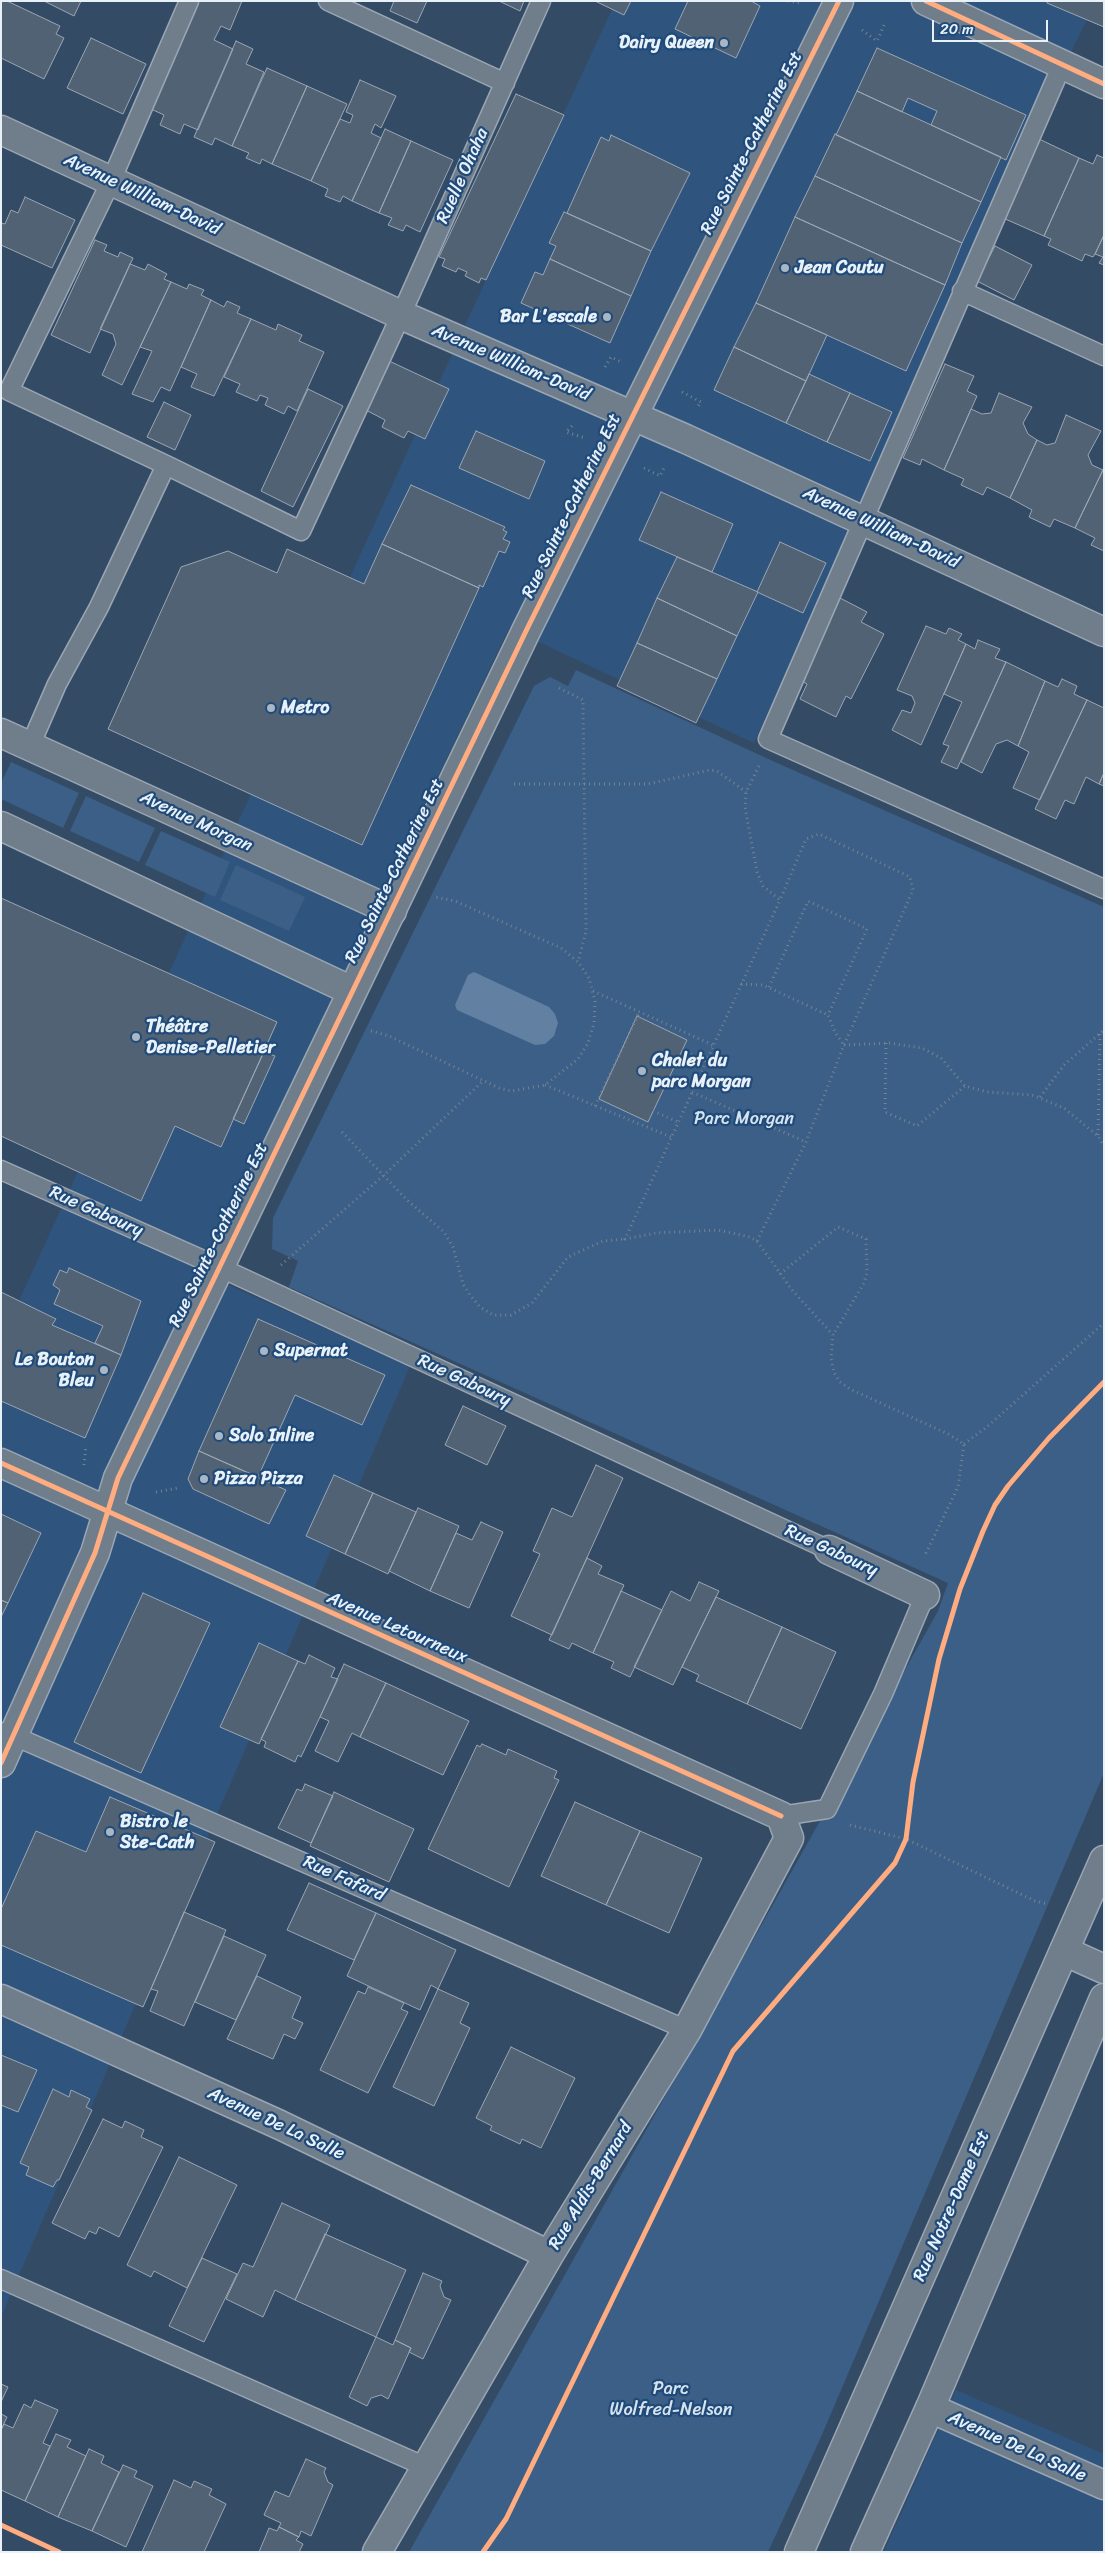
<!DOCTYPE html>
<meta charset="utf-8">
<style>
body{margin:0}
#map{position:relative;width:1105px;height:2553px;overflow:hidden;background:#344b65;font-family:Sriracha,sans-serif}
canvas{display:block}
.frame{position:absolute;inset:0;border:2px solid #e8f1f8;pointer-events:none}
.scale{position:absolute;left:932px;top:20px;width:116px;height:22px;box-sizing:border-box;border:2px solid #e8f1f8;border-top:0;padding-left:6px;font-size:15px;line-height:18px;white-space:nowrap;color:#e8f1f8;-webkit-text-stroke:4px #1f4a7a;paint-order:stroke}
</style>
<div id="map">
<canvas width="1105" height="2553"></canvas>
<div class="frame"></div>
<div class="scale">20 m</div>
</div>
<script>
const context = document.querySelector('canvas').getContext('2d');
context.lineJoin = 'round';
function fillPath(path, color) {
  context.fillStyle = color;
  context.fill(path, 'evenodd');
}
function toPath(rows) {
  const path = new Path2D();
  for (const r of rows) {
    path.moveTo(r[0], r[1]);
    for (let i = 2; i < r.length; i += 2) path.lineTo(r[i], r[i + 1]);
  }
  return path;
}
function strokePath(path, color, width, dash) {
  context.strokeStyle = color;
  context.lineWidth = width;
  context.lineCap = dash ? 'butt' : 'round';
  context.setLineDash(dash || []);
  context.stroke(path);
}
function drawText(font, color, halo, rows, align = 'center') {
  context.font = font + ' Sriracha,sans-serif';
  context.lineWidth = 4.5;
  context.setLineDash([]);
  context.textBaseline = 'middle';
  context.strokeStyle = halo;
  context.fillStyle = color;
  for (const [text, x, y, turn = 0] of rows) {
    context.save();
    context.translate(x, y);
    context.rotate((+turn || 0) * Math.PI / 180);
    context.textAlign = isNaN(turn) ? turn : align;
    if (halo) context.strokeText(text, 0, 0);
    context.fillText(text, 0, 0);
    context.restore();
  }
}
const built = toPath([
 [616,1,1096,1,1039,117,754,743,509,628,201,1273,410,1366,1,2317,1,1340,486,280],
 [956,2390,1104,2454,1104,2552,884,2552]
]);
const green = toPath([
 [576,670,777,763,1104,907,1104,1773,821,2437,768,2552,409,2552,938,1611,948,1583,289,1287,298,1261,272,1249,273,1218,534,686,550,677,568,686],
 [11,762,79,793,63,828,1,799,1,783],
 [86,796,155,828,139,862,70,831],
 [161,831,230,862,215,897,145,865],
 [236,865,305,897,289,931,220,900]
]);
const water = toPath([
 [474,972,549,1007,555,1014,558,1023,554,1036,545,1044,535,1045,457,1010,455,1005,468,975]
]);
const building = toPath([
 [1,1,7,1,60,26,56,34,64,38,44,79,1,58,1,1],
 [44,1,81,1,74,16,44,1],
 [198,1,242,1,230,30,221,26,214,40,233,49,198,130,184,124,180,134,160,125,164,115,151,109,198,1],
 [394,1,427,1,417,23,390,11,394,1],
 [499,1,524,1,520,11,499,1],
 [595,1,631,1,624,15,595,1],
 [688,1,751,1,760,6,736,58,675,29,688,1],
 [1047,1,1104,1,1104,27,1047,3,1047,1],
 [91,38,146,64,123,114,67,88,91,38],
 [236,41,253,49,246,64,264,72,232,146,215,138,212,145,194,137,236,41],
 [877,48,1026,115,1006,160,931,125,937,111,908,98,902,112,857,91,877,48],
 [267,68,307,86,272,164,262,159,260,164,246,158,249,153,232,146,267,68],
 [360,80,396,96,381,128,375,124,371,133,381,138,352,201,343,196,340,202,325,196,328,189,311,181,340,119,350,123,353,115,346,112,360,80],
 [307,86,347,104,311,181,272,164,307,86],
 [857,91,1001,157,981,202,836,135,857,91],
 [516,94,564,115,486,280,481,278,479,283,465,276,467,272,458,268,456,272,442,266,445,259,439,257,516,94],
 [385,129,411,141,379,213,352,201,385,129],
 [835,134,981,202,962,243,815,176,835,134],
 [611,135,690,173,651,251,567,213,601,137,609,141,611,135],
 [1039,139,1079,158,1044,236,1003,218,1039,139],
 [411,141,453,160,420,232,406,225,403,231,388,225,392,218,379,213,411,141],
 [1097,155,1104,158,1104,235,1095,254,1093,257,1085,254,1082,261,1048,245,1051,239,1044,236,1079,158,1093,164,1097,155],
 [815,176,962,243,945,285,795,217,815,176],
 [25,197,75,220,52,268,1,245,1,223,5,224,11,210,18,213,25,197],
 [564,212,651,251,631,296,550,259,556,246,549,243,564,212],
 [795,217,945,285,906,371,756,303,795,217],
 [1104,235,1104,265,1099,263,1103,257,1095,254,1104,235],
 [95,240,107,245,104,251,118,257,120,252,133,258,90,353,51,335,95,240],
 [995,246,1032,265,1014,300,977,281,995,246],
 [550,259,631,296,610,343,521,303,535,272,543,275,550,259],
 [130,264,145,270,148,264,167,274,164,279,171,282,122,385,102,375,116,344,113,334,100,329,130,264],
 [171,282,187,289,189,284,204,290,201,295,211,300,170,391,161,387,153,402,132,394,152,351,140,347,171,282],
 [211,300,224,307,227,301,240,307,237,313,251,319,214,396,191,387,197,374,181,367,211,300],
 [756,303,827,335,806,381,734,347,756,303],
 [251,319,276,330,278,324,302,335,299,341,324,352,297,411,288,406,284,414,265,405,268,398,260,395,257,401,236,392,240,384,224,377,251,319],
 [734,347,806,381,786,423,714,390,734,347],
 [387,360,449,389,425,439,408,431,404,438,382,427,385,420,364,409,387,360],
 [945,364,974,376,967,391,977,396,944,470,922,459,920,465,903,458,945,364],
 [809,374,850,393,827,442,786,423,809,374],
 [308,389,343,406,293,507,261,491,308,389],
 [850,393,892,412,870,461,827,442,850,393],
 [999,393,1032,407,1023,423,1028,434,1037,440,1010,498,987,487,983,495,961,485,964,479,944,470,971,409,982,414,991,413,999,393],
 [164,402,191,415,175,450,147,437,164,402],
 [1066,415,1101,431,1088,455,1092,465,1103,470,1075,528,1054,519,1050,527,1029,517,1032,510,1010,498,1037,440,1047,445,1055,443,1066,415],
 [476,431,545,461,529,499,459,468,476,431],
 [1103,470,1104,470,1104,551,1091,545,1095,538,1075,528,1103,470],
 [411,485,505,527,503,530,507,532,503,539,510,542,505,553,499,551,483,587,479,585,479,588,382,544,411,485],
 [661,492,733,524,712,572,639,540,661,492],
 [780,542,826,563,803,613,757,592,780,542],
 [382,544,479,588,362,845,108,729,181,567,228,551,277,573,287,549,364,584,382,544],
 [677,557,758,592,737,636,657,598,677,557],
 [657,598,737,636,717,679,637,643,657,598],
 [840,598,867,612,861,622,884,634,851,699,846,696,836,717,800,699,807,684,800,680,840,598],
 [926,626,946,634,949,628,962,634,958,640,966,644,921,745,892,730,902,710,911,713,915,703,912,696,897,690,926,626],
 [978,640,1000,649,995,658,1006,662,957,769,941,762,949,746,943,744,962,702,944,694,966,644,975,649,978,640],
 [637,643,717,679,696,723,617,686,637,643],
 [1006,662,1045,681,1018,746,1007,740,996,744,982,773,961,762,1006,662],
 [1062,679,1077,686,1074,694,1087,700,1040,800,1013,788,1029,752,1018,746,1045,681,1058,687,1062,679],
 [1087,700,1104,708,1104,773,1099,784,1086,777,1074,804,1065,800,1056,819,1035,809,1087,700],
 [1104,773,1104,786,1099,784,1104,773],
 [1,898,277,1022,221,1147,175,1126,141,1201,1,1136,1,898],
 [637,1016,687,1040,648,1122,599,1099,637,1016],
 [264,1052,275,1056,244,1124,233,1119,264,1052],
 [69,1268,141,1301,121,1355,95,1343,103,1326,54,1304,60,1290,53,1285,60,1270,67,1273,69,1268],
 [1,1292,56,1319,52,1325,121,1355,85,1438,1,1401,1,1292],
 [258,1319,385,1375,362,1425,295,1395,258,1477,199,1451,258,1319],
 [463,1406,506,1426,487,1465,445,1445,463,1406],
 [199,1451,286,1490,269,1524,193,1489,188,1479,199,1451],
 [596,1465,623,1478,552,1635,511,1616,540,1554,533,1551,552,1508,572,1517,596,1465],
 [334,1475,373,1493,345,1554,306,1536,334,1475],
 [373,1493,416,1512,388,1574,345,1554,373,1493],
 [418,1508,459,1526,430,1591,389,1571,418,1508],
 [1,1514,41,1533,8,1603,1,1600,1,1514],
 [481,1522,503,1532,469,1608,430,1591,456,1533,472,1540,481,1522],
 [587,1558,602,1566,598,1574,624,1585,593,1653,572,1643,569,1649,549,1640,587,1558],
 [699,1582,719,1591,673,1685,634,1667,671,1591,690,1601,699,1582],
 [621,1591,662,1610,630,1677,611,1668,614,1662,593,1653,621,1591],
 [143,1593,210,1623,141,1773,74,1742,143,1593],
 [716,1597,782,1627,747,1704,696,1681,699,1675,682,1667,716,1597],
 [1,1600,8,1603,1,1617,1,1600],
 [782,1627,836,1652,801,1729,747,1704,782,1627],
 [259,1643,298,1661,259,1744,220,1727,259,1643],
 [309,1655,335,1668,331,1677,338,1679,301,1757,298,1755,295,1762,264,1747,266,1742,261,1739,298,1661,305,1664,309,1655],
 [344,1664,386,1683,360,1737,352,1733,338,1762,315,1751,329,1721,320,1717,344,1664],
 [386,1683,469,1721,443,1775,360,1737,386,1683],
 [482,1744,506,1755,508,1749,557,1771,554,1778,559,1780,509,1887,428,1849,477,1745,480,1747,482,1744],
 [305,1784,333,1796,311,1843,278,1828,297,1789,302,1791,305,1784],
 [334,1792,414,1829,389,1882,310,1846,334,1792],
 [110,1797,215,1842,143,2007,1,1945,1,1909,36,1831,86,1852,110,1797],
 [575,1802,640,1831,606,1905,541,1876,575,1802],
 [640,1831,702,1858,669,1933,606,1905,640,1831],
 [309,1883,376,1913,354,1960,287,1930,309,1883],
 [184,1912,226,1930,184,2026,150,2011,158,1991,151,1989,184,1912],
 [376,1913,456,1950,438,1989,431,1985,420,2010,347,1976,376,1913],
 [224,1936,266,1955,236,2020,195,2002,224,1936],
 [257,1976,301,1997,292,2018,303,2023,295,2039,284,2034,273,2059,227,2039,257,1976],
 [368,1987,404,2003,401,2009,408,2012,368,2093,320,2070,358,1991,365,1994,368,1987],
 [438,1989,469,2003,460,2023,470,2028,434,2106,393,2087,438,1989],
 [511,2047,575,2078,541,2148,522,2139,520,2144,490,2130,492,2126,476,2118,511,2047],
 [1,2055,37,2070,18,2112,1,2105,1,2055],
 [53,2089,69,2097,71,2090,90,2099,86,2107,92,2110,59,2180,57,2180,53,2187,26,2175,29,2167,20,2163,53,2089],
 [103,2119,122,2128,125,2121,144,2130,141,2137,163,2147,119,2237,99,2227,96,2234,89,2231,85,2239,52,2223,103,2119],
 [179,2157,237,2185,187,2288,154,2271,151,2277,127,2265,179,2157],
 [282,2203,330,2225,295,2300,275,2290,263,2317,226,2299,243,2263,253,2267,282,2203],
 [325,2234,406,2270,376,2337,295,2300,325,2234],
 [202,2258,237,2274,204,2342,169,2326,202,2258],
 [423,2273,442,2281,440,2286,444,2297,451,2300,423,2359,409,2352,411,2348,395,2340,423,2273],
 [376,2337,393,2345,395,2340,411,2348,388,2399,381,2395,371,2398,367,2406,349,2397,376,2337],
 [1,2384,8,2387,1,2402,1,2384],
 [35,2400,58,2410,43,2443,50,2446,25,2501,1,2490,1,2430,4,2424,13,2428,24,2404,31,2408,35,2400],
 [1,2414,7,2417,1,2430,1,2414],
 [56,2434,71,2440,67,2447,86,2456,58,2517,25,2501,56,2434],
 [89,2449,104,2456,101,2463,119,2472,92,2531,58,2517,89,2449],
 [306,2459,326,2468,324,2472,328,2482,333,2485,311,2536,301,2531,299,2537,279,2527,281,2523,264,2515,275,2491,289,2497,306,2459],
 [123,2465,137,2471,134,2477,153,2486,126,2547,92,2531,123,2465],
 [174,2480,191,2488,194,2481,212,2489,209,2495,226,2504,204,2552,142,2552,174,2480],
 [279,2527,299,2537,296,2540,303,2544,299,2552,259,2552,269,2528,277,2531,279,2527]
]);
const path = toPath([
 [788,1,800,3],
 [862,30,877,41,885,23],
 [605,367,611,357,621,362],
 [682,392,701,402,697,408],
 [572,426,566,432,585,438],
 [644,468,660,476,665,466],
 [559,688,583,700,586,931,578,962],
 [759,766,746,792,745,807,757,872,763,886,780,900,625,1239,656,1233,718,1230,750,1237,757,1241,792,1290,833,1335,831,1358,834,1373,840,1382,850,1389,948,1434,964,1444,958,1487,924,1557],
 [514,784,648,784,710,770,717,771,746,792],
 [741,984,763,985,828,1015],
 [769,987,808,901,867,929,828,1015,835,1032,843,1044],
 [593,991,713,1045],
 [371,1031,389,1036,499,1088,512,1091,545,1085,578,1059,588,1043,594,1023,595,1001,589,978,578,962,561,948,455,901,435,897],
 [886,1043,885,1112,917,1126,965,1086],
 [844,1045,889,1043,922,1048,941,1058,965,1086,987,1092,1032,1095,1064,1108,1098,1136,1104,1146],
 [682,1050,705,1061],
 [545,1085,671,1137],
 [692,1092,806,1142],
 [1040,1097,1064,1065,1104,1030],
 [595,1106,639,1013],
 [653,1111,678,1122],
 [342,1132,407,1200,444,1232,453,1247,463,1284,470,1295,480,1307,493,1315,511,1315,532,1303,568,1257,603,1241,625,1239],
 [1098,1135,1100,1033],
 [757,1241,806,1142,844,1045,913,890,910,877,819,834,806,839,780,900],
 [281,1265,384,1175,483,1081],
 [780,1274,838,1227,866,1239,867,1272,864,1283,833,1335],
 [964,1444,988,1426,1104,1323],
 [84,1465,86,1445],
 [156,1492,178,1488],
 [850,1825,906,1839,1035,1901,1048,1904]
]);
const service = toPath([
 [189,1,111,181,9,391,166,465,301,531,401,315,541,1],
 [328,1,505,83],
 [1062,65,768,739,1104,889],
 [962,291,1104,356],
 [30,746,57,684,99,607,166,465],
 [1,1170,219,1267,829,1550],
 [5,1732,687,2030],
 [781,1816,827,1809,883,1694,925,1595],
 [1,2279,426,2467]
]);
const minor = toPath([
 [926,1,1104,84],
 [1,130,401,315,686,439,1104,632],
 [1,733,392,911],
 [1,826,352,991],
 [1,1463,781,1816,789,1838,687,2030,549,2255,377,2552],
 [829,1550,925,1595],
 [1064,1951,1104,1969],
 [1,1999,280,2125,549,2255],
 [930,2408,1104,2485]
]);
const tertiary = toPath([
 [1,1763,95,1553,118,1478,527,629,839,1]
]);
const primary = toPath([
 [799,2552,1104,1860],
 [865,2552,930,2408,1104,1998]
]);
const cycleway = toPath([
 [926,1,1104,84],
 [1,1463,781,1816],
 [1,1763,95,1553,118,1478,527,629,839,1],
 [1,2525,59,2552],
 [483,2552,506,2519,733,2051,895,1863,906,1839,913,1782,939,1659,960,1589,983,1531,995,1505,1008,1486,1049,1438,1104,1382]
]);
const markers = [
 [724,43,5,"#a9b7c5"],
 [785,268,5,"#a9b7c5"],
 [607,317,5,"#a9b7c5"],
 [271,708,5,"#a9b7c5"],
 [136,1037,5,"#a9b7c5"],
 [642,1071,5,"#a9b7c5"],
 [264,1351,5,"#a9b7c5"],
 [104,1370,5,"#a9b7c5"],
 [219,1436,5,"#a9b7c5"],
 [204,1479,5,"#a9b7c5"],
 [110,1832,5,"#a9b7c5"]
];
const poiNames = [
 ["Dairy Queen",714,43,"right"],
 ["Jean Coutu",795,268],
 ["Bar L'escale",597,317,"right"],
 ["Metro",281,708],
 ["Théâtre",146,1027],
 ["Denise-Pelletier",146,1048],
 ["Chalet du",652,1061],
 ["parc Morgan",652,1082],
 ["Supernat",274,1351],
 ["Le Bouton",94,1360,"right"],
 ["Bleu",94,1381,"right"],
 ["Solo Inline",229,1436],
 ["Pizza Pizza",214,1479],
 ["Bistro le",120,1822],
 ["Ste-Cath",120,1843]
];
const streetNames = [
 ["Rue Sainte-Catherine Est",752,143,-63],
 ["Ruelle Ohaha",463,176,-66],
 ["Avenue William-David",142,195,25],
 ["Avenue William-David",511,363,23],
 ["Rue Sainte-Catherine Est",572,506,-64],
 ["Avenue William-David",881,528,25],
 ["Avenue Morgan",196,822,25],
 ["Rue Sainte-Catherine Est",395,871,-64],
 ["Rue Gaboury",96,1212,24],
 ["Rue Sainte-Catherine Est",219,1235,-64],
 ["Rue Gaboury",464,1381,25],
 ["Rue Gaboury",831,1551,25],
 ["Avenue Letourneux",397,1628,24],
 ["Rue Fafard",344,1879,24],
 ["Avenue De La Salle",276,2124,25],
 ["Rue Aldis-Bernard",591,2186,-59],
 ["Rue Notre-Dame Est",952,2206,-66],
 ["Avenue De La Salle",1017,2447,24]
];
const parkNames = [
 ["Parc Morgan",744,1119],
 ["Parc",671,2389],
 ["Wolfred-Nelson",671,2410]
];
fillPath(built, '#2f557f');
fillPath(green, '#3b5f87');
fillPath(water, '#6280a1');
fillPath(building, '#516275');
strokePath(building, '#9aa6b3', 1);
strokePath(service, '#9aa6b3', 21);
strokePath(minor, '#9aa6b3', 31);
strokePath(tertiary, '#9aa6b3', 31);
strokePath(primary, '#9aa6b3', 31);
strokePath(path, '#778390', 3, [1, 4]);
strokePath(service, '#707e8c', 18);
strokePath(minor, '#707e8c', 28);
strokePath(tertiary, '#707e8c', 28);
strokePath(primary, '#707e8c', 28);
strokePath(cycleway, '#ffac80', 5);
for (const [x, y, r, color] of markers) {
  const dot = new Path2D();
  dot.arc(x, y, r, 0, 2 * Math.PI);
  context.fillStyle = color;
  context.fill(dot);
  strokePath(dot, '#1f4a7a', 2);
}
drawText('bold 18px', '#e8f1f8', '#1f4a7a', poiNames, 'left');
drawText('18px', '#e8f1f8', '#1f4a7a', streetNames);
drawText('18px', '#d7e3ed', '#1f4a7a', parkNames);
</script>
